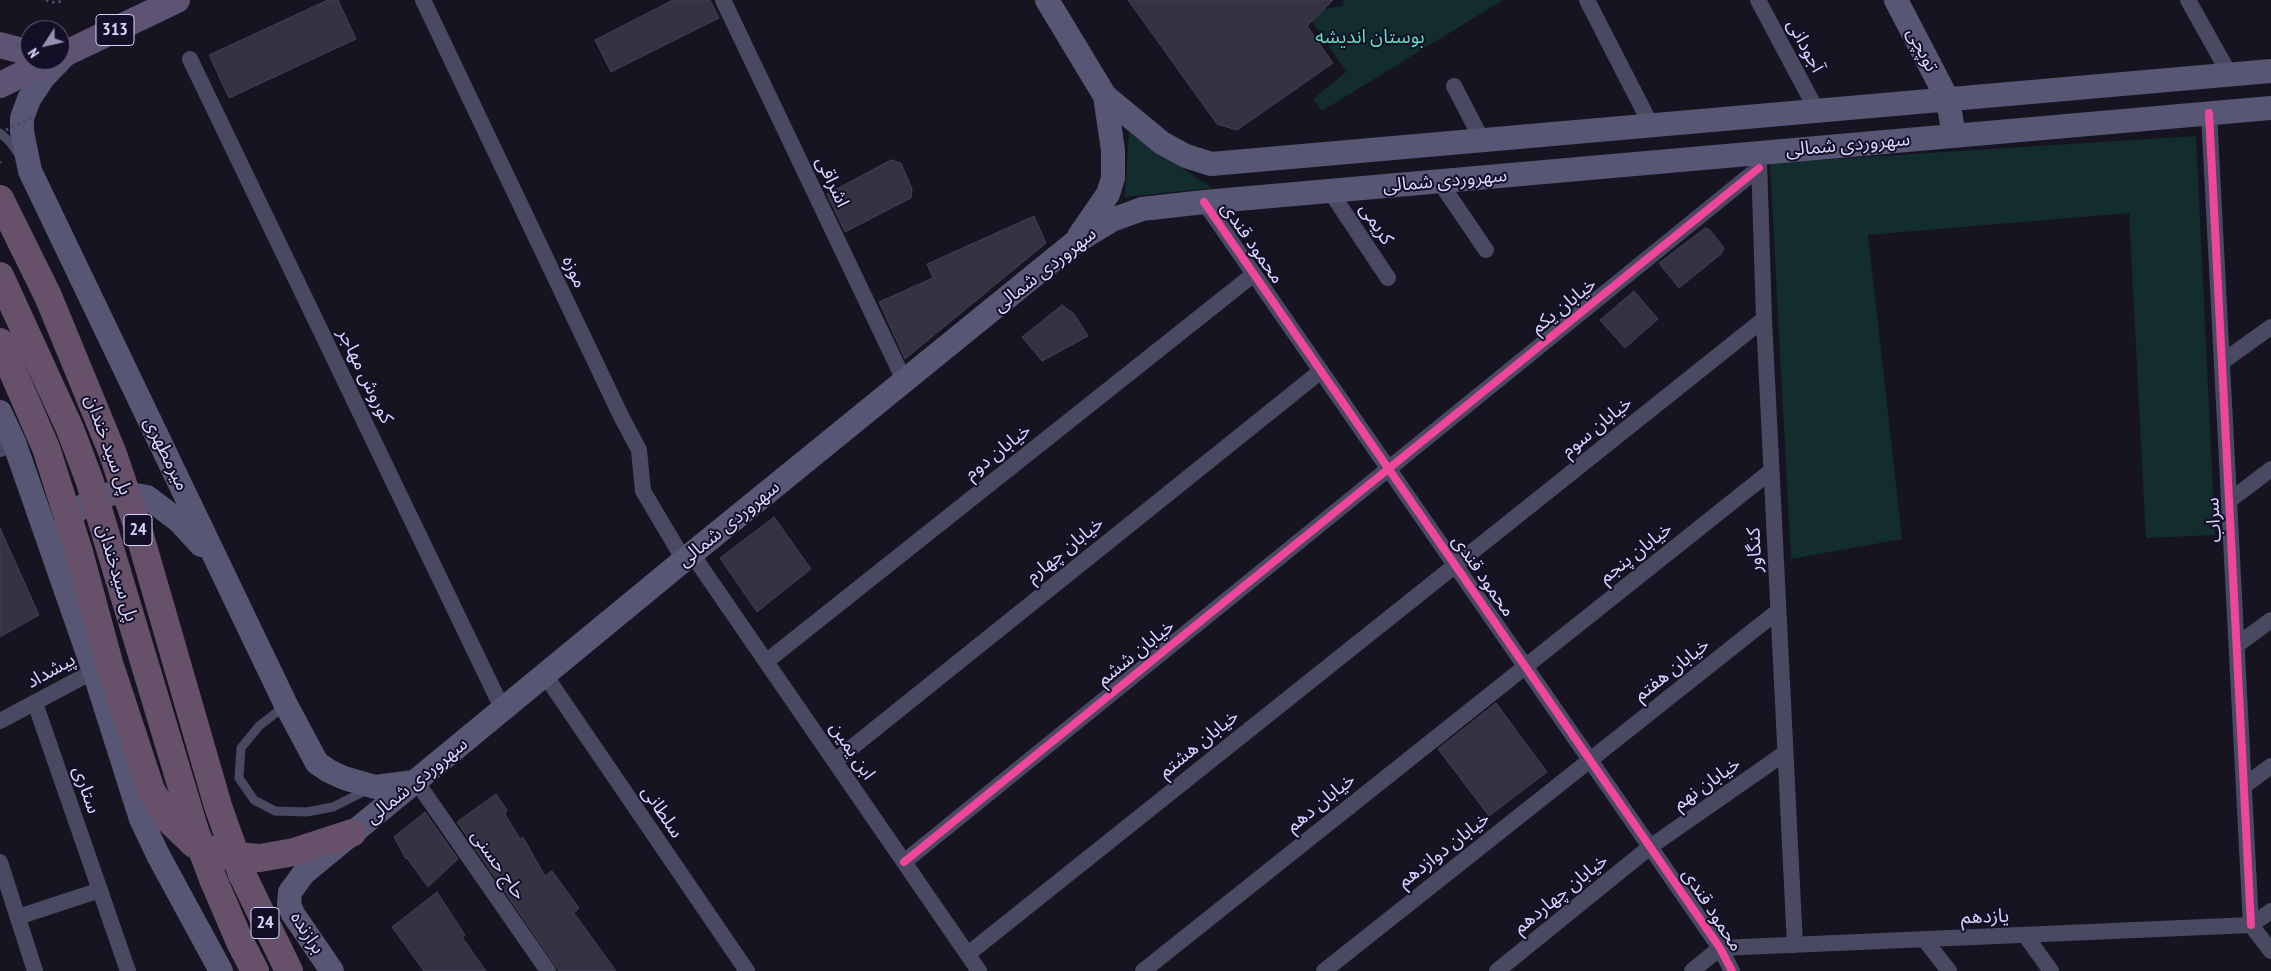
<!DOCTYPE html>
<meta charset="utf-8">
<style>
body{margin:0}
#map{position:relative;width:2271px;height:971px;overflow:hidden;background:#161421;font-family:"PT Sans Narrow",sans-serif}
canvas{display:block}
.north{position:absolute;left:20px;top:20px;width:50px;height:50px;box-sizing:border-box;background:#130f26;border:1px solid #625e7d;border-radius:50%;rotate:235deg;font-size:14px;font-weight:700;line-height:20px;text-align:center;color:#d9d4ff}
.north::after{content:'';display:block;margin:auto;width:18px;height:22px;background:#9591b1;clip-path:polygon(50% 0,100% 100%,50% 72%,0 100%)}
</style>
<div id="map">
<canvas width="2271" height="971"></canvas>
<div class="north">N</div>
</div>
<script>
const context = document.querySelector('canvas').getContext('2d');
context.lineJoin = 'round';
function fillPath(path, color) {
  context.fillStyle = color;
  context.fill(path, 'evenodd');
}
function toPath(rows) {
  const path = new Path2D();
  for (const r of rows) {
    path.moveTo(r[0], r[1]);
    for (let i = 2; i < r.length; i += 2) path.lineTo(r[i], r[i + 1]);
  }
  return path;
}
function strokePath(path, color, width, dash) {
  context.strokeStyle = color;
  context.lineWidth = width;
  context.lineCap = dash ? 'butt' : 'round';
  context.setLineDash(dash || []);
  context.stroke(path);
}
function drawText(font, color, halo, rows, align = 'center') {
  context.font = font + ' "PT Sans Narrow","Noto Sans Arabic",sans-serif';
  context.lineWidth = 4;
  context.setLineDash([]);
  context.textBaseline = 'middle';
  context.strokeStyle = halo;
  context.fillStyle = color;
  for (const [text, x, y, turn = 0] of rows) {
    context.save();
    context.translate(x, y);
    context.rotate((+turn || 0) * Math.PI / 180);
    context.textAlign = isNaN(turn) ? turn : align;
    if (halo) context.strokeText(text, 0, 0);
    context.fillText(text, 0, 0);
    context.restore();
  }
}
const green = toPath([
 [1343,0,1503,0,1322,111,1313,99,1346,72,1312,21,1324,9,1344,6],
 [1129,132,1212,188,1125,197],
 [2196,136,2215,535,2146,538,2129,213,1868,235,1902,539,1791,559,1770,163]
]);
const building = toPath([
 [328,0,338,0,356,39,229,98,209,55,328,0],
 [673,0,710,0,719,18,611,72,595,40,673,0],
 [1128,0,1333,0,1307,26,1333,63,1237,130,1217,124,1128,0],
 [891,160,901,163,912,189,911,198,845,232,827,194,891,160],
 [1034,216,1046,243,905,359,879,302,933,278,927,264,1034,216],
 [1705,228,1710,230,1724,248,1721,254,1679,288,1659,263,1705,228],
 [1634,291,1658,319,1625,348,1600,320,1634,291],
 [1062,305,1074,314,1088,336,1042,361,1022,337,1062,305],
 [774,517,811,569,757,612,720,558,774,517],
 [0,528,39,615,0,637,0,528],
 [1496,703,1547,772,1489,816,1438,749,1496,703],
 [496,794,507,810,505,814,520,839,523,837,545,876,552,871,579,908,574,913,616,971,559,971,457,822,496,794],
 [425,812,458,859,428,887,407,858,406,859,394,837,425,812],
 [437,892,465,935,462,937,486,971,424,971,392,927,437,892]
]);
const path = toPath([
 [46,0,56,3,64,0],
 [0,162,1,163]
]);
const lane = toPath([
 [0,133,10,142,19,155],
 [286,705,259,726,241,748,239,778,254,800,275,811,306,812,333,807,369,789]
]);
const street = toPath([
 [423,0,621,416,639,450,643,491,684,560],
 [723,0,905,382],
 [1587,0,1651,125],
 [1758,0,1817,111],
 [2188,0,2230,75],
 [190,59,503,710],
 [1454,86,1482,140],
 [2209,113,2251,925],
 [1759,161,1764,319,1795,945],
 [1439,181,1486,250],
 [1330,191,1388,278],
 [1204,202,1720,948,1732,971],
 [2222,362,2271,327],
 [0,449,14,442],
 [2229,501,2271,469],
 [692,554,979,971],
 [2237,645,2271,620],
 [767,661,1254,274],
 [545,675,747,971],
 [35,703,128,971],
 [0,721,94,671],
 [835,761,1321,371],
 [416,781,548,971],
 [2244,786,2271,766],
 [0,862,35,971],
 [904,862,1759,168],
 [18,917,100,890],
 [2251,925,2271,951],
 [2251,925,2271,911],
 [2025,935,2051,971],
 [1924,939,1949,971],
 [1720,948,2251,925],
 [968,954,1764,319],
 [1143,971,1771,471],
 [1324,971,1778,611],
 [1497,971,1650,847,1785,753],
 [1692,971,1720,948]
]);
const secondary = toPath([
 [1047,0,1105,96,1162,143,1186,156,1211,164,2271,71],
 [1896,0,1948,100,1954,136],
 [65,55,43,78,29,99,22,118,22,132,30,171,286,705,317,763,329,771,344,778,375,787,414,782],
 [1079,236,1108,194,1113,178,1113,150,1105,96],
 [0,412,14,442,94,671,141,819,158,855,221,971],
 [60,533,74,513,94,498,119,492,147,497,179,521,201,545],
 [332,971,293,914,289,904,290,892,304,873,684,560,1074,243,1112,220,1142,209,1204,202,2271,108]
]);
const primary = toPath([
 [0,45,30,53],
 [60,56,177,0],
 [0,85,51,60]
]);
const highway = toPath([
 [79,552,109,663,151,790,169,820,194,844,224,855,260,858,294,852,352,833],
 [242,874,289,971],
 [213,879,240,942,255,971]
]);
const pathBridge = toPath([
 [0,133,34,116]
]);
const highwayBridge = toPath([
 [0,199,48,296,113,454,136,522,218,806,242,874],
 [0,276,70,429,90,482,195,831,213,879],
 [0,342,46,448,79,552]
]);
const cycleway = toPath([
 [2209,113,2251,925],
 [1204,202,1720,948,1732,971],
 [904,862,1759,168]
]);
const shields = [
 [115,30,38],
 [138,530,28],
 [265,923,28]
];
const shieldNames = [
 ["313",115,30],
 ["24",138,530],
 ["24",265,923]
];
const parkNames = [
 ["بوستان اندیشه",1370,38]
];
const streetNames = [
 ["آجودانی",1805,46,62],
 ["توپچی",1922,50,63],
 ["سهروردی شمالی",1848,145,-5],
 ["سهروردی شمالی",1445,181,-5],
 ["اشراقی",832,182,65],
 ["کریمی",1376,224,57],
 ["محمود قندی",1252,243,55],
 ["سهروردی شمالی",1045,270,-38],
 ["موزه",574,272,65],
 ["خیابان یکم",1564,306,-39],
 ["کوروش مهاجر",365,376,64],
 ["خیابان سوم",1597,427,-39],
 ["پل سید خندان",108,445,70],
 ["خیابان دوم",998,452,-38],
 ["میرمطهری",166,454,64],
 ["سراب",2214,520,-93],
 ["سهروردی شمالی",729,524,-39],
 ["خیابان چهارم",1065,550,-39],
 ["کنگاور",1755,550,-93],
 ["خیابان پنجم",1636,553,-38],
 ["پل سیدخندان",117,573,73],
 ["محمود قندی",1483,576,55],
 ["خیابان ششم",1136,653,-39],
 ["خیابان هفتم",1672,670,-38],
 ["پیشداد",51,671,-29],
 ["خیابان هشتم",1199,744,-39],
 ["ابن یمین",852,751,56],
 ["سهروردی شمالی",417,781,-39],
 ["خیابان نهم",1707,784,-35],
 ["ستاری",86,790,71],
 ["خیابان دهم",1321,803,-39],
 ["سلطانی",662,812,56],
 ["خیابان دوازدهم",1444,850,-38],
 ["حاج حسنی",498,865,55],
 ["خیابان چهاردهم",1561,894,-39],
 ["محمود قندی",1712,910,57],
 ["یازدهم",1985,917,-2],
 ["برازنده",307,933,57]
];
fillPath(green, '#132c2d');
fillPath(building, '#343243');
strokePath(building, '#433f54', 1);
strokePath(path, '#44505f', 3, [2.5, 4]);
strokePath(lane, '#4a4962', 9);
strokePath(street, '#4a4962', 16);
strokePath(secondary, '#575674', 24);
strokePath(primary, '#5e5373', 26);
strokePath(highway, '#67516a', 28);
strokePath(pathBridge, '#44505f', 3, [2.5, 4]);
strokePath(highwayBridge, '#67516a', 28);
strokePath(cycleway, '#ed469a', 8);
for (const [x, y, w] of shields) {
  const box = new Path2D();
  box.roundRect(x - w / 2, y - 15.5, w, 31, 4);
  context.fillStyle = '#130f26';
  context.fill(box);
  strokePath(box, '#d9d4ff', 1);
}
drawText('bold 18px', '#d9d4ff', null, shieldNames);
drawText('19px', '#5fe0c0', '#130f26', parkNames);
drawText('19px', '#d9d4ff', '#130f26', streetNames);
</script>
